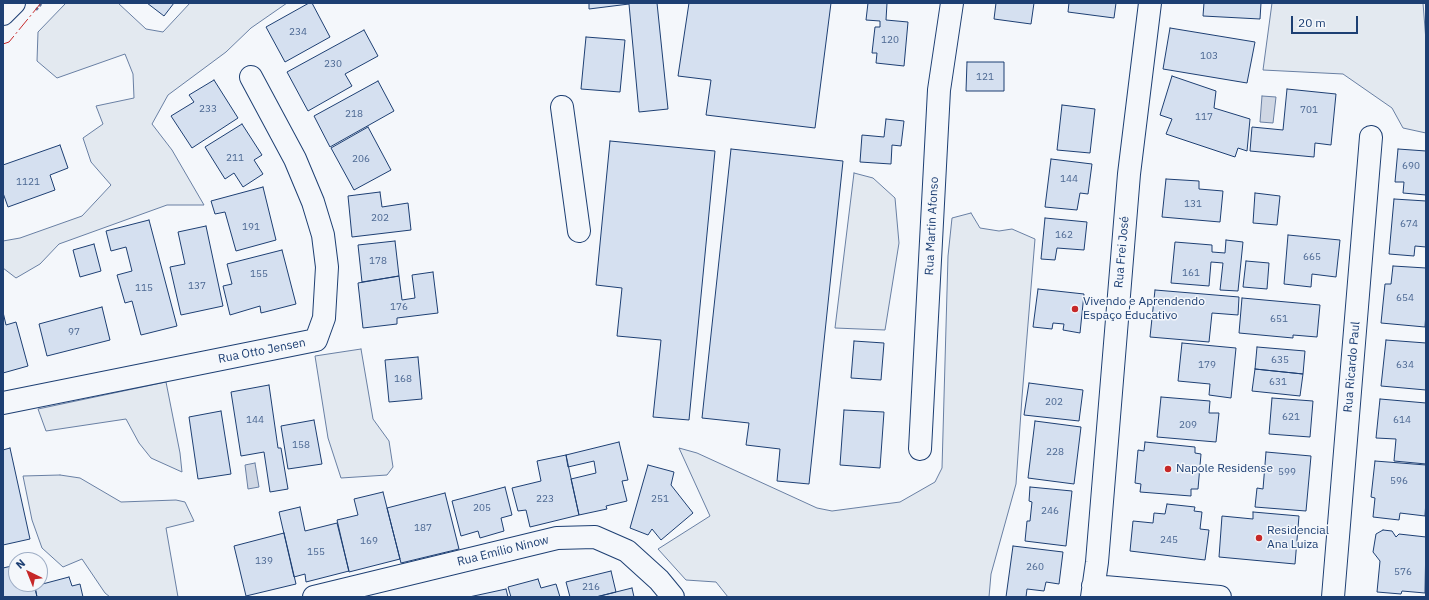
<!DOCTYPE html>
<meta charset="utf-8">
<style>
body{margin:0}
#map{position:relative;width:1429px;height:600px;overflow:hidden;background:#f4f7fb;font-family:"IBM Plex Sans",sans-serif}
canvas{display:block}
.frame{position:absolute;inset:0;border:4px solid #1d3f73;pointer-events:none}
.north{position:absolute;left:8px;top:552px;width:40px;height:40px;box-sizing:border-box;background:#f4f7fb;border:1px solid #9eadc5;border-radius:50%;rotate:317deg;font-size:11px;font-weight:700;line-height:16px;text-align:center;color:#1d3f73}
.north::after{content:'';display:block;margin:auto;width:14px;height:18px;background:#c62828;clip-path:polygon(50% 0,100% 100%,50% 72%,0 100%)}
.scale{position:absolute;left:1291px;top:16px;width:67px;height:18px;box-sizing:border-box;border:2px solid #1d3f73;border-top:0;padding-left:5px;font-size:12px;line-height:14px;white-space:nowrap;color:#1d3f73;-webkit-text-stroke:3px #f4f7fb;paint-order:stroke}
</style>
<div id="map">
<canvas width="1429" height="600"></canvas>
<div class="frame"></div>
<div class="north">N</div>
<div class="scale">20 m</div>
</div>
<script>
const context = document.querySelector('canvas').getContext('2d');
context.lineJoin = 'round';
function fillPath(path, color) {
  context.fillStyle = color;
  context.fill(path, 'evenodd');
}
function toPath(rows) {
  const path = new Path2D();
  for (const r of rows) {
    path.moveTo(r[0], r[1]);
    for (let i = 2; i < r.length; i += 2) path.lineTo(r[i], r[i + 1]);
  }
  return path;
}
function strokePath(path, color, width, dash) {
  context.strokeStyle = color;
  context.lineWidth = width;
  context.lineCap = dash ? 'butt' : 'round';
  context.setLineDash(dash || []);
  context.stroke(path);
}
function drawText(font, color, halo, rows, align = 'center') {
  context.font = font + ' "IBM Plex Sans",sans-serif';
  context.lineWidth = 3;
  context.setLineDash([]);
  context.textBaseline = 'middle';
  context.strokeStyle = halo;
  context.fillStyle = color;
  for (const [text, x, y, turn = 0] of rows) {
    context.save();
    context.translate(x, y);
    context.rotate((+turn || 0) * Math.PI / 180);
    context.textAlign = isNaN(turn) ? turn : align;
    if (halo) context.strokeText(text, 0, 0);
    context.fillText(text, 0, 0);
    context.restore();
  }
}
const green = toPath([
 [66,3,118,3,146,29,163,32,190,3,287,3,251,28,226,52,168,95,152,124,172,150,204,205,167,205,59,244,40,264,16,278,3,268,3,241,20,238,82,216,111,185,91,162,83,138,103,124,96,106,134,98,133,74,125,54,57,78,37,61,38,32,66,3],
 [1272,3,1423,3,1426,41,1426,133,1403,128,1392,108,1343,74,1263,70,1272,3],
 [854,173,873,178,895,198,899,243,885,330,835,328,854,173],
 [971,213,980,228,999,231,1012,229,1035,239,1022,397,1016,484,991,574,989,597,728,597,716,582,686,580,658,549,710,516,679,448,697,453,817,508,832,511,900,502,935,482,942,468,948,256,952,218,971,213],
 [361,349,373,419,389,441,393,467,387,475,341,478,328,438,315,356,361,349],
 [166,382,180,453,182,472,151,458,139,443,126,419,46,431,38,409,166,382],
 [60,475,80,478,121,502,176,500,185,502,194,521,166,528,178,597,110,597,105,593,82,559,63,567,42,548,32,520,23,476,60,475]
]);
const water = toPath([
 [1262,96,1276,97,1273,123,1260,122,1262,96],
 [255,463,259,487,248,489,245,465,255,463]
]);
const building = toPath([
 [147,3,174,3,164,16,147,3],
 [309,3,312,3,330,37,285,62,266,27,309,3],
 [589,3,657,3,668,109,639,112,629,4,589,9,589,3],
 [689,3,831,3,815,128,706,115,711,80,678,76,689,3],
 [868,3,887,3,886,20,908,22,904,66,876,63,877,53,872,53,875,27,880,27,880,21,866,20,868,3],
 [996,3,1034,3,1031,24,994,19,996,3],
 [1069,3,1116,3,1114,18,1068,12,1069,3],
 [1204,3,1261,3,1260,19,1203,16,1204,3],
 [1170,28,1255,42,1247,83,1163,69,1170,28],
 [364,30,378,56,345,74,352,86,308,111,287,72,364,30],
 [586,37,625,40,620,92,581,89,586,37],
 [967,62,1004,62,1004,91,966,91,967,62],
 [1172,76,1216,91,1214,108,1250,119,1247,151,1238,148,1235,157,1166,134,1172,119,1160,115,1172,76],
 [214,80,238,118,192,148,171,116,194,102,189,95,214,80],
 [378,81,394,111,330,147,314,116,378,81],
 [1287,89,1336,94,1331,145,1315,143,1314,157,1250,151,1252,127,1283,130,1287,89],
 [1062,105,1095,109,1090,153,1057,150,1062,105],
 [886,119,904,121,901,146,892,145,891,164,860,162,862,135,884,137,886,119],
 [242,124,262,155,254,160,263,174,243,187,234,173,225,179,205,147,242,124],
 [368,127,391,170,354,190,331,148,368,127],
 [610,141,715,151,689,420,653,417,661,340,617,336,622,288,596,285,610,141],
 [60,145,68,168,50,175,55,190,8,207,3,193,3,165,60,145],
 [731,149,843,161,809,484,777,481,780,449,746,445,749,423,702,418,731,149],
 [1398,149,1426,151,1426,195,1403,193,1404,182,1395,182,1398,149],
 [1051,159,1092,164,1088,194,1080,193,1077,210,1045,207,1051,159],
 [1166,179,1199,181,1199,189,1223,191,1220,222,1162,217,1166,179],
 [263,187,276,240,236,251,225,212,215,214,211,201,263,187],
 [380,192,382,207,408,203,411,230,352,237,348,196,380,192],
 [1255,193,1280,196,1277,225,1253,223,1255,193],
 [1394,199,1426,201,1426,247,1415,246,1414,256,1389,254,1394,199],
 [1045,218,1087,222,1084,250,1057,248,1055,260,1041,259,1045,218],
 [149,220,177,326,141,335,132,301,125,303,117,275,132,271,126,247,111,251,106,231,149,220],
 [206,226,223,306,181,315,170,267,185,264,178,232,206,226],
 [1288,235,1340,240,1336,277,1312,274,1311,287,1284,284,1288,235],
 [1226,240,1243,242,1238,291,1220,290,1223,263,1211,262,1209,286,1171,283,1175,242,1212,245,1212,252,1225,253,1226,240],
 [395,241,399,276,362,282,358,245,395,241],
 [94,244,101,271,80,277,73,250,94,244],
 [282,250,296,304,261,313,260,306,230,315,223,286,232,284,227,264,282,250],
 [1246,261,1269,263,1267,289,1243,287,1246,261],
 [1393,266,1426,268,1426,312,1425,327,1381,323,1385,284,1391,284,1393,266],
 [433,272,438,313,397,318,397,324,363,328,358,283,399,276,402,300,415,298,412,275,433,272],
 [1038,289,1084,294,1080,333,1063,330,1064,324,1053,323,1052,329,1033,327,1038,289],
 [1155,290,1239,297,1238,315,1212,313,1209,342,1150,337,1155,290],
 [1242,298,1320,305,1317,337,1293,335,1293,338,1239,333,1242,298],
 [102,307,110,340,47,356,39,324,102,307],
 [3,312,6,325,16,322,28,366,3,373,3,312],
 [1386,340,1426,343,1426,390,1381,386,1386,340],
 [854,341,884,343,881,380,851,378,854,341],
 [1182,343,1236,348,1231,398,1209,395,1210,384,1178,381,1182,343],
 [1257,347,1305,351,1303,374,1255,369,1257,347],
 [418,357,422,399,389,402,385,360,418,357],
 [1255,369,1303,374,1300,396,1252,391,1255,369],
 [1029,383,1083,390,1079,421,1024,415,1029,383],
 [269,385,278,448,281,448,288,489,270,492,264,452,241,456,231,392,269,385],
 [1161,397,1210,401,1209,413,1219,413,1216,442,1157,437,1161,397],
 [1272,398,1313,401,1310,437,1269,434,1272,398],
 [1380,399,1426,403,1426,464,1394,461,1396,439,1376,438,1380,399],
 [844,410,884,412,880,468,840,465,844,410],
 [221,411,231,474,198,479,189,417,221,411],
 [314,420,322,464,288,469,281,426,314,420],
 [1035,421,1081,427,1074,484,1028,478,1035,421],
 [619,442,628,480,622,481,627,501,606,506,607,509,579,515,571,479,596,473,594,461,568,467,566,455,619,442],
 [1145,442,1195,447,1195,453,1201,454,1198,489,1191,489,1191,496,1140,492,1141,484,1135,483,1138,450,1144,451,1145,442],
 [10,448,30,539,3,545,3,450,10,448],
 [1266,452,1311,456,1306,511,1255,507,1257,488,1263,489,1266,452],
 [566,455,579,515,530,527,526,510,518,511,512,488,541,481,537,461,566,455],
 [1375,461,1426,465,1426,500,1425,516,1400,513,1399,520,1373,517,1375,498,1371,497,1375,461],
 [648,465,674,472,671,485,693,513,661,540,652,529,648,535,630,528,648,465],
 [505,487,512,515,501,518,504,531,480,538,478,531,461,536,452,501,505,487],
 [1030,487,1072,491,1066,546,1025,541,1027,521,1030,521,1032,502,1029,501,1030,487],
 [383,492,400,559,349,572,337,520,358,515,354,499,383,492],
 [445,493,459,549,401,563,387,508,445,493],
 [1167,504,1195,507,1194,511,1202,512,1200,529,1209,530,1205,560,1130,551,1133,521,1153,523,1154,513,1165,514,1167,504],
 [300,507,305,531,337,523,349,571,306,582,305,574,294,577,279,512,300,507],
 [1253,512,1299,516,1295,564,1219,557,1222,516,1253,519,1253,512],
 [1383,530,1392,531,1396,537,1399,534,1426,537,1425,593,1402,591,1401,594,1377,592,1380,561,1373,552,1376,534,1383,530],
 [284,533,296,584,246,596,234,546,284,533],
 [1013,546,1063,552,1059,584,1046,582,1044,591,1027,589,1026,597,1006,597,1013,546],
 [16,565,16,584,34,584,37,597,3,597,3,568,16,565],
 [611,571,616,592,596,597,570,597,566,582,611,571],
 [69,577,72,586,80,584,83,597,37,597,35,586,69,577],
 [538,579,541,588,556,584,560,597,511,597,508,587,538,579],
 [632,588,634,597,596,597,632,588],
 [506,589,508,597,469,597,506,589]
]);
const path = toPath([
 [36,10,42,3]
]);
const minor = toPath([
 [562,107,579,231],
 [3,403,316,340,324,318,327,267,323,235,313,202,295,159,251,77],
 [920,449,939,90,952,3],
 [1093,586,1220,597],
 [314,597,557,538,595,537,627,551,659,580,673,597],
 [1092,597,1097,562,1129,174,1150,3],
 [1333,597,1371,137]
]);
const major = toPath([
 [3,14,14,3]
]);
const power = toPath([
 [3,44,9,42,41,3]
]);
const markers = [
 [1075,309,4,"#c62828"],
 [1168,469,4,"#c62828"],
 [1259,538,4,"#c62828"]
];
const numberNames = [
 ["234",298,32],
 ["120",890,40],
 ["103",1209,56],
 ["230",333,64],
 ["121",985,77],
 ["233",208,109],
 ["701",1309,110],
 ["218",354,114],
 ["117",1204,117],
 ["211",235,158],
 ["206",361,159],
 ["690",1411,166],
 ["144",1069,179],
 ["1121",28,182],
 ["131",1193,204],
 ["202",380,218],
 ["674",1409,224],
 ["191",251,227],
 ["162",1064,235],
 ["665",1312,257],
 ["178",378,261],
 ["161",1191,273],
 ["155",259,274],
 ["137",197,286],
 ["115",144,288],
 ["654",1405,298],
 ["176",399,307],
 ["651",1279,319],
 ["97",74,332],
 ["635",1280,360],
 ["179",1207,365],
 ["634",1405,365],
 ["168",403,379],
 ["631",1278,382],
 ["202",1054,402],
 ["621",1291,417],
 ["144",255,420],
 ["614",1402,420],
 ["209",1188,425],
 ["158",301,445],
 ["228",1055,452],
 ["599",1287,472],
 ["596",1399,481],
 ["223",545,499],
 ["251",660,499],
 ["205",482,508],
 ["246",1050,511],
 ["187",423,528],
 ["245",1169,540],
 ["169",369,541],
 ["155",316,552],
 ["139",264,561],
 ["260",1035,567],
 ["576",1403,572],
 ["216",591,587]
];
const streetNames = [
 ["Rua Martin Afonso",932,226,-87],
 ["Rua Frei José",1122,252,-85],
 ["Rua Otto Jensen",262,351,-11],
 ["Rua Ricardo Paul",1352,367,-85],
 ["Rua Emílio Ninow",503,551,-14]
];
const poiNames = [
 ["Vivendo e Aprendendo",1083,302],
 ["Espaço Educativo",1083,316],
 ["Napole Residense",1176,469],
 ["Residencial",1267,531],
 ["Ana Luiza",1267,545]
];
fillPath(green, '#e3e9f0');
strokePath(green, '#687fa3', 1);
fillPath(water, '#cfd7e4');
strokePath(water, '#687fa3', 1);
fillPath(building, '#d5e0f0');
strokePath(building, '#1d3f73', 1);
strokePath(minor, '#1d3f73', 24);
strokePath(major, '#1d3f73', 24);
strokePath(path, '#5e769c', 2.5, [3, 2]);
strokePath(minor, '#f4f7fb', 22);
strokePath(major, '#f4f7fb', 22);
strokePath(power, '#c62828', 1, [14, 3, 2, 3]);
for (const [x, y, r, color] of markers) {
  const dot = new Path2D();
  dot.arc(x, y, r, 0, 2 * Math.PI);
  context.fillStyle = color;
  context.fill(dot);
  strokePath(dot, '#f4f7fb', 1.5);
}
drawText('10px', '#4b6792', null, numberNames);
drawText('12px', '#1d3f73', '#f4f7fb', streetNames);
drawText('12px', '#1d3f73', '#f4f7fb', poiNames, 'left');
</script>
